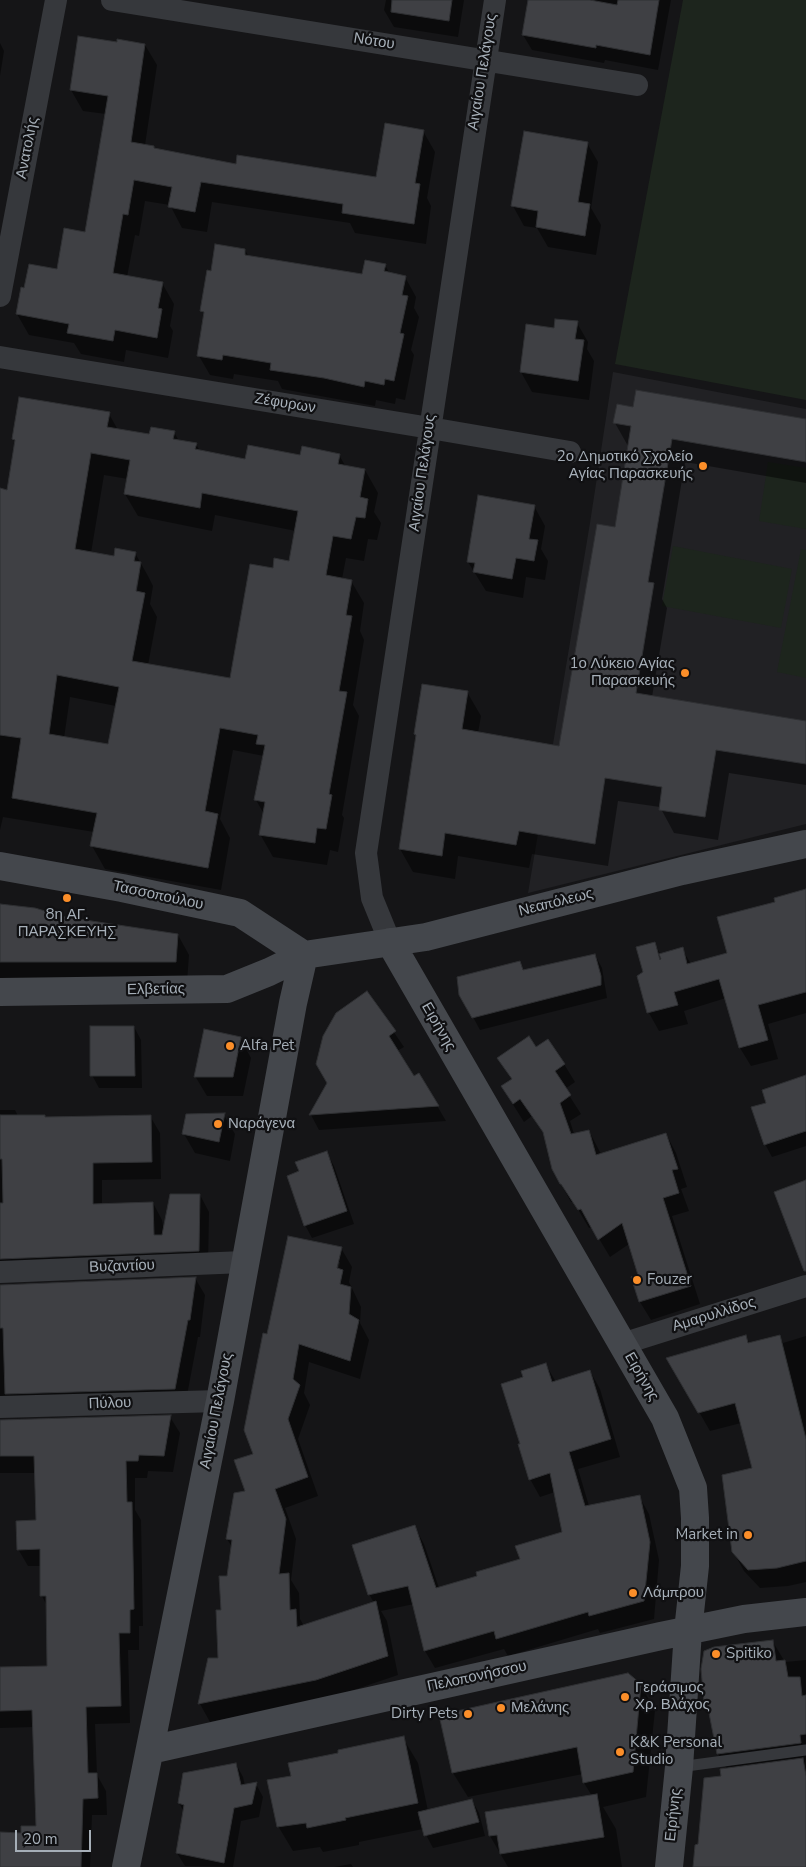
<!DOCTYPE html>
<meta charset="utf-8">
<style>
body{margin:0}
#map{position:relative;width:806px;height:1867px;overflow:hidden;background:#151517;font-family:"Nunito Sans",sans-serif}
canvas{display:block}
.scale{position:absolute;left:15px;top:1830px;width:76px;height:22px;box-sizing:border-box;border:2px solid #a6afb8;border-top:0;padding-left:6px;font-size:15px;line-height:18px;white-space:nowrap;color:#a6afb8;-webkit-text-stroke:4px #101012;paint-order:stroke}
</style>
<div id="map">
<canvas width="806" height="1867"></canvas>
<div class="scale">20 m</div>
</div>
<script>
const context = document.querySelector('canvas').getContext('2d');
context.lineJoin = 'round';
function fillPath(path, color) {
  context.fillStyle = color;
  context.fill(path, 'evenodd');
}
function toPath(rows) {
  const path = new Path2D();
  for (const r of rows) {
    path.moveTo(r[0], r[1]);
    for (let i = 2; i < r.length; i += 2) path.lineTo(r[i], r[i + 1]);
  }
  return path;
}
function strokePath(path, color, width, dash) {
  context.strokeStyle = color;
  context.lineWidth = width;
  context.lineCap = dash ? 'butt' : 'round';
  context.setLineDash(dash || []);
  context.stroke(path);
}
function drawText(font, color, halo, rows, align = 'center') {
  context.font = font + ' "Nunito Sans",sans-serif';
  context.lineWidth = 4.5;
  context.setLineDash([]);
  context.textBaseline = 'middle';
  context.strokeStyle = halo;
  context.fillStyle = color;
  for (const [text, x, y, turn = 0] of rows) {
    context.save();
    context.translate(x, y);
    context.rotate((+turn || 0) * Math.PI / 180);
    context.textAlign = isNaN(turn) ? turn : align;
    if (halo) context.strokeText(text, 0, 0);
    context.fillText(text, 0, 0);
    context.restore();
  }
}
const built = toPath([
 [613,372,806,409,806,824,528,893,590,523]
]);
const green = toPath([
 [683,0,806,0,806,400,615,364],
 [768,462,806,468,806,529,759,521],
 [673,546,792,569,781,628,662,606],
 [801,549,806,550,806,678,777,672]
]);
const shadow = toPath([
 [386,0,464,0,458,37,394,27,384,10],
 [529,0,671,0,658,70,605,60,604,63,532,50,523,35],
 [79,38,118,44,145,45,157,65,145,145,155,149,237,166,377,178,423,131,435,152,427,198,431,206,426,244,355,233,350,223,212,202,207,232,182,228,170,205,145,201,139,236,135,235,127,277,162,283,174,304,170,326,173,331,168,358,126,350,124,362,81,354,74,343,29,335,17,314,25,290,58,271,86,233,106,114,83,111,71,90],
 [0,43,4,51,0,76],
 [587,143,598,162,591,208,601,225,596,255,548,247,537,228,524,226,513,206],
 [245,250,249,257,363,275,385,265,390,274,405,277,416,297,414,308,419,317,411,350,414,355,405,400,396,398,395,404,376,400,375,406,282,389,278,381,234,374,233,379,210,375,199,356,205,317,202,311,212,272],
 [577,323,588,342,587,349,594,361,589,400,532,392,521,372],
 [634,408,806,421,806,483,685,462,662,599,667,608,652,697,806,722,806,785,729,773,718,840,674,833,660,807,618,801,608,866,532,854,529,868,458,856,455,879,413,872,400,849,417,737,415,734,467,692,481,716,478,733,560,748,616,529,628,446,615,423],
 [109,414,118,430,150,436,174,432,179,441,196,444,200,451,246,460,339,455,346,467,365,470,378,493,374,512,381,523,377,540,368,539,364,561,346,558,342,579,351,581,364,603,360,631,364,640,353,705,359,716,342,815,344,818,338,852,330,850,327,865,273,857,260,834,264,814,256,800,264,756,233,750,220,819,230,838,221,890,105,869,92,846,94,832,3,817,0,830,0,491,8,491,16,444,13,439],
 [104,475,128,479,125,494,138,516,212,531,215,515,296,531,290,562,274,569,231,679,148,665,157,617,150,604,153,586,148,576,135,553,115,558,91,553],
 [138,572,140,572,136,598,133,597],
 [70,697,116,706,109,746,64,738],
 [534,506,545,526,541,549,548,561,545,580,526,577,523,598,486,591,468,562],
 [806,891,806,1013,768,1024,778,1059,751,1066,740,1048,726,998,684,1011,688,1024,659,1031,649,1013,638,977,644,972,654,943,661,955,682,949,691,964,728,954,777,902],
 [0,905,65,918,178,935,189,955,187,982,0,981],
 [595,955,602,968,607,998,480,1030,473,1017,520,963,524,971],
 [367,993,404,1047,397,1051,413,1078,419,1075,446,1121,319,1130,311,1115,328,1083],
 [134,1027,141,1040,142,1088,99,1088,92,1075],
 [240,1038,251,1058,243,1096,207,1096,195,1076],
 [536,1049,564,1064,575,1082,565,1089,581,1114,570,1121,574,1134,589,1131,601,1154,666,1134,676,1153,687,1187,681,1189,689,1211,672,1216,700,1304,651,1320,640,1302,633,1278,639,1276,629,1244,610,1257,592,1227,589,1228,573,1201,571,1202,561,1184,546,1137,532,1116,524,1122,502,1087,512,1080,499,1059],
 [806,1097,806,1146,772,1157,765,1144,768,1103],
 [0,1110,15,1110,18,1116,44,1116,45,1118,150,1116,160,1133,161,1179,102,1180,102,1205,153,1203,162,1220,164,1231,200,1195,209,1212,208,1267,0,1280],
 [224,1115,235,1134,230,1161,195,1153,184,1134],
 [326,1152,334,1166,354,1224,312,1238,305,1225,300,1172],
 [341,1248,352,1267,349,1282,361,1307,360,1323,369,1340,360,1379,309,1362,304,1393,310,1405,298,1439,318,1496,285,1508,296,1539,291,1580,299,1593,300,1619,304,1626,374,1603,369,1594,414,1526,424,1544,439,1588,479,1576,521,1560,563,1532,555,1492,540,1497,530,1479,522,1444,525,1378,546,1365,556,1382,590,1371,600,1389,620,1457,578,1469,589,1506,639,1496,649,1514,659,1560,654,1619,600,1633,598,1629,508,1656,504,1649,435,1668,425,1651,414,1604,381,1611,387,1621,398,1675,327,1699,210,1722,200,1704,209,1659,219,1659,222,1612,232,1547,227,1539,247,1492,254,1454,268,1336],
 [337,1262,340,1262,337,1275,335,1274],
 [195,1278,205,1295,200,1337,198,1337,185,1406,0,1415,0,1286],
 [779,1336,783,1343,806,1336,806,1582,788,1586,760,1588,744,1571,733,1551,754,1468,741,1423,710,1431,668,1358,746,1337,750,1344],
 [170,1417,180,1433,173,1472,148,1471,147,1478,135,1478,135,1510,141,1520,143,1626,139,1626,139,1650,128,1650,130,1723,95,1724,97,1775,106,1791,107,1815,92,1815,90,1867,0,1867,0,1834,22,1834,37,1828,34,1727,0,1728,0,1668,48,1667,47,1606,42,1596,41,1566,28,1566,18,1549,37,1521,35,1473,0,1473,0,1421],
 [773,1642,785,1662,806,1660,806,1867,694,1867,699,1846,722,1777,727,1769,718,1754,710,1712,705,1702],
 [640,1684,655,1710,646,1797,603,1807,616,1829,622,1867,508,1867,490,1836,592,1796,584,1783,583,1774,468,1797,453,1773],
 [403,1738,418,1763,428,1811,472,1800,479,1813,485,1836,433,1848,423,1829,359,1842,359,1845,323,1852,320,1847,293,1851,278,1826,292,1777],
 [236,1764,243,1777,245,1786,256,1784,263,1797,259,1817,241,1821,233,1867,185,1866,177,1853,184,1812,179,1803],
 [351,1864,353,1867,334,1867]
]);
const building = toPath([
 [392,0,452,0,449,21,391,12,392,0],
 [528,0,590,0,617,5,618,0,659,0,650,55,596,45,596,48,522,35,528,0],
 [78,36,117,42,117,39,145,44,131,142,154,146,154,148,236,164,237,155,376,177,385,123,424,130,415,183,420,184,414,224,342,213,343,204,201,182,195,212,168,207,172,187,134,180,128,215,123,214,113,273,163,282,158,308,162,309,157,338,115,330,113,341,67,333,69,324,16,314,21,287,24,288,29,264,57,269,64,228,85,232,108,96,70,90,78,36],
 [524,131,588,142,578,202,590,204,585,236,536,227,538,211,511,206,524,131],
 [215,244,245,249,245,255,362,274,365,260,386,264,384,271,406,276,402,295,408,296,400,333,404,334,394,381,385,379,384,385,365,381,364,387,324,378,270,370,271,363,223,355,222,360,197,356,204,312,200,311,207,270,211,271,215,244],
 [555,319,578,321,575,339,584,340,578,381,520,372,526,324,554,328,555,319],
 [636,390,806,419,806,462,672,439,648,582,654,583,636,693,806,721,806,764,716,750,705,817,659,810,662,787,605,778,595,844,519,831,516,845,445,833,442,856,399,849,416,735,414,734,422,684,468,691,462,729,559,746,597,524,615,527,631,426,613,423,617,404,633,407,636,390],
 [19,397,110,412,107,427,149,434,151,427,175,431,173,439,197,443,195,449,245,459,248,445,300,455,302,446,340,454,338,464,365,469,360,497,368,499,365,518,356,517,351,539,333,536,326,575,352,580,346,615,352,616,339,691,347,692,329,794,332,795,326,829,317,828,315,843,259,835,265,802,254,800,265,745,256,744,258,735,220,728,205,811,218,814,208,868,90,846,97,813,12,798,21,738,0,735,0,488,7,490,15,440,12,439,19,397],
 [91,453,130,460,124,494,200,508,202,493,298,511,289,561,274,558,273,568,250,564,230,678,132,661,145,593,136,591,141,562,134,561,136,552,115,548,114,556,75,549,91,453],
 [57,675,119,687,108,744,49,734,57,675],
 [478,495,535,505,529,539,538,540,534,561,516,558,512,579,473,572,475,563,467,562,478,495],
 [806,889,806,992,758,1005,768,1040,739,1048,719,979,674,992,678,1005,647,1013,637,976,643,972,636,947,655,942,660,960,661,959,659,954,683,947,687,964,727,953,717,917,775,902,774,898,806,889],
 [0,904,35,908,65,917,178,934,176,962,0,962,0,904],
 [595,954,601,976,601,985,472,1018,459,995,457,977,520,961,523,970,595,954],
 [367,991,396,1031,389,1036,414,1076,419,1073,439,1106,309,1115,327,1083,316,1064,323,1036,336,1013,367,991],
 [90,1026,134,1026,135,1076,90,1076,90,1026],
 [204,1029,241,1037,233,1077,194,1077,204,1029],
 [529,1036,536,1047,548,1039,565,1064,555,1071,571,1095,560,1103,571,1134,589,1130,596,1155,666,1133,678,1169,672,1170,679,1193,663,1198,691,1286,639,1302,631,1277,638,1275,622,1223,598,1240,581,1209,578,1210,561,1184,560,1184,552,1169,543,1132,520,1099,513,1104,501,1086,512,1079,497,1058,529,1036],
 [806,1075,806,1131,764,1145,751,1107,766,1103,762,1090,806,1075],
 [225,1113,219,1142,182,1134,186,1114,225,1113],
 [0,1115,45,1115,45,1117,151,1115,152,1162,93,1163,93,1204,153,1202,154,1235,162,1235,170,1194,200,1194,199,1251,0,1259,0,1203,3,1203,2,1159,0,1159,0,1115],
 [327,1151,347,1211,304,1226,287,1176,299,1171,295,1162,327,1151],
 [806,1180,806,1271,804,1271,774,1192,806,1180],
 [288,1236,342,1247,337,1268,343,1270,340,1284,351,1287,349,1314,359,1320,350,1361,299,1344,293,1379,300,1385,288,1419,308,1477,275,1489,286,1519,279,1574,289,1573,290,1610,296,1609,297,1627,376,1601,388,1656,316,1680,198,1704,208,1658,218,1658,216,1610,221,1610,219,1576,227,1576,232,1540,226,1539,234,1493,245,1491,234,1460,253,1454,244,1430,263,1333,267,1334,288,1236],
 [196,1277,190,1320,188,1320,175,1389,5,1394,3,1328,0,1328,0,1285,196,1277],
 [746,1335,748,1343,780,1335,806,1439,806,1561,777,1568,748,1570,732,1552,722,1475,752,1468,735,1403,698,1413,666,1358,746,1335],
 [546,1363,552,1382,590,1370,611,1439,569,1452,585,1506,640,1495,650,1542,644,1601,589,1616,588,1612,496,1639,494,1631,424,1651,408,1586,368,1595,352,1545,415,1525,436,1588,477,1576,476,1572,520,1559,515,1546,562,1532,550,1473,529,1480,518,1444,520,1444,501,1384,523,1377,521,1371,546,1363],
 [171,1415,164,1456,139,1455,138,1461,126,1461,127,1502,132,1502,134,1609,130,1610,130,1633,119,1633,121,1706,86,1707,88,1773,97,1773,98,1798,83,1799,81,1867,0,1867,0,1832,21,1833,21,1826,36,1826,32,1710,0,1711,0,1667,47,1666,46,1596,40,1596,40,1549,17,1550,16,1521,36,1520,34,1456,0,1456,0,1420,171,1415],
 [773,1640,776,1661,785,1660,788,1677,800,1677,802,1696,806,1695,806,1734,800,1735,801,1743,717,1754,707,1703,704,1703,701,1669,704,1651,714,1647,773,1640],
 [628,1673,641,1684,633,1772,583,1783,577,1747,452,1773,439,1715,628,1673],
 [404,1736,418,1803,345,1818,346,1820,307,1828,306,1823,277,1827,267,1780,291,1776,288,1763,338,1753,338,1750,404,1736],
 [803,1758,806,1776,806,1867,693,1867,695,1845,698,1844,704,1778,721,1776,720,1769,803,1758],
 [236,1763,241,1785,257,1782,252,1804,234,1808,224,1863,176,1853,184,1805,178,1803,183,1773,236,1763],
 [597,1794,604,1837,500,1854,497,1835,489,1836,485,1812,597,1794],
 [472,1799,479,1822,424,1836,418,1812,472,1799]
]);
const lane = toPath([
 [679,1767,806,1750]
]);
const street = toPath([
 [112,0,637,85],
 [0,296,56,0],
 [0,357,430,428,570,452],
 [390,942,372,898,366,853,495,0],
 [0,1272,244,1262],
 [622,1344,806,1286],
 [0,1407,220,1401]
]);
const secondary = toPath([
 [0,866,122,888,240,913,304,955],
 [390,942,665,1418,693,1488,695,1518,695,1566,688,1631,679,1767,669,1867],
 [0,992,227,989,269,972,304,955,426,937,682,871,806,844],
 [150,1750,661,1636,744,1619,806,1612],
 [126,1867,220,1401,293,1003,304,955]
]);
const markers = [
 [703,466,5,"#fb8e29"],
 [685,673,5,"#fb8e29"],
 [67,898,5,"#fb8e29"],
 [230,1046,5,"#fb8e29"],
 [218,1124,5,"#fb8e29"],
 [637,1280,5,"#fb8e29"],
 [748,1535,5,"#fb8e29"],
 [633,1593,5,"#fb8e29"],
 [716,1654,5,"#fb8e29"],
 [625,1697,5,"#fb8e29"],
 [501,1708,5,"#fb8e29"],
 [468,1714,5,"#fb8e29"],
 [620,1752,5,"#fb8e29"]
];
const streetNames = [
 ["Νότου",374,42,9],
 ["Αιγαίου Πελάγους",483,72,-81],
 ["Ανατολής",28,148,-79],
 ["Ζέφυρων",285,404,9],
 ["Αιγαίου Πελάγους",423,473,-82],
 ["Τασσοπούλου",158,896,12],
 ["Νεαπόλεως",556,903,-14],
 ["Ελβετίας",156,990,-1],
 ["Ειρήνης",438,1027,60],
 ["Βυζαντίου",122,1267,-2],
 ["Αμαρυλλίδος",714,1315,-17],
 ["Ειρήνης",641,1377,60],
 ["Πύλου",110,1404,-2],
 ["Αιγαίου Πελάγους",217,1411,-79],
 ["Πελοπονήσσου",477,1677,-12],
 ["Ειρήνης",674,1815,-84]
];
const poiNames = [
 ["2ο Δημοτικό Σχολείο",693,457,"right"],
 ["Αγίας Παρασκευής",693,474,"right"],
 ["1ο Λύκειο Αγίας",675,664,"right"],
 ["Παρασκευής",675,681,"right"],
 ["8η ΑΓ.",67,915,"center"],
 ["ΠΑΡΑΣΚΕΥΗΣ",67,932,"center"],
 ["Alfa Pet",240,1046],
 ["Ναράγενα",228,1124],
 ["Fouzer",647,1280],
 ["Market in",738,1535,"right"],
 ["Λάμπρου",643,1593],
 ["Spitiko",726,1654],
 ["Γεράσιμος",635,1688],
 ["Χρ. Βλάχος",635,1705],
 ["Μελάνης",511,1708],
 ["Dirty Pets",458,1714,"right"],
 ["K&K Personal",630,1743],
 ["Studio",630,1760]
];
fillPath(built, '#212124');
fillPath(green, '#1d251d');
fillPath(shadow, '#0007');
fillPath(building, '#3f4044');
strokePath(building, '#2f3033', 1);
strokePath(lane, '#36383c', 11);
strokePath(street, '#36383c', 22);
strokePath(secondary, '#44474c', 28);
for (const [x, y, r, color] of markers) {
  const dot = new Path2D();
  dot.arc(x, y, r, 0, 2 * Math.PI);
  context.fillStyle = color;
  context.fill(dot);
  strokePath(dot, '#101012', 2);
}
drawText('15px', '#a6afb8', '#101012', streetNames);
drawText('15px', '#a6afb8', '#101012', poiNames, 'left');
</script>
